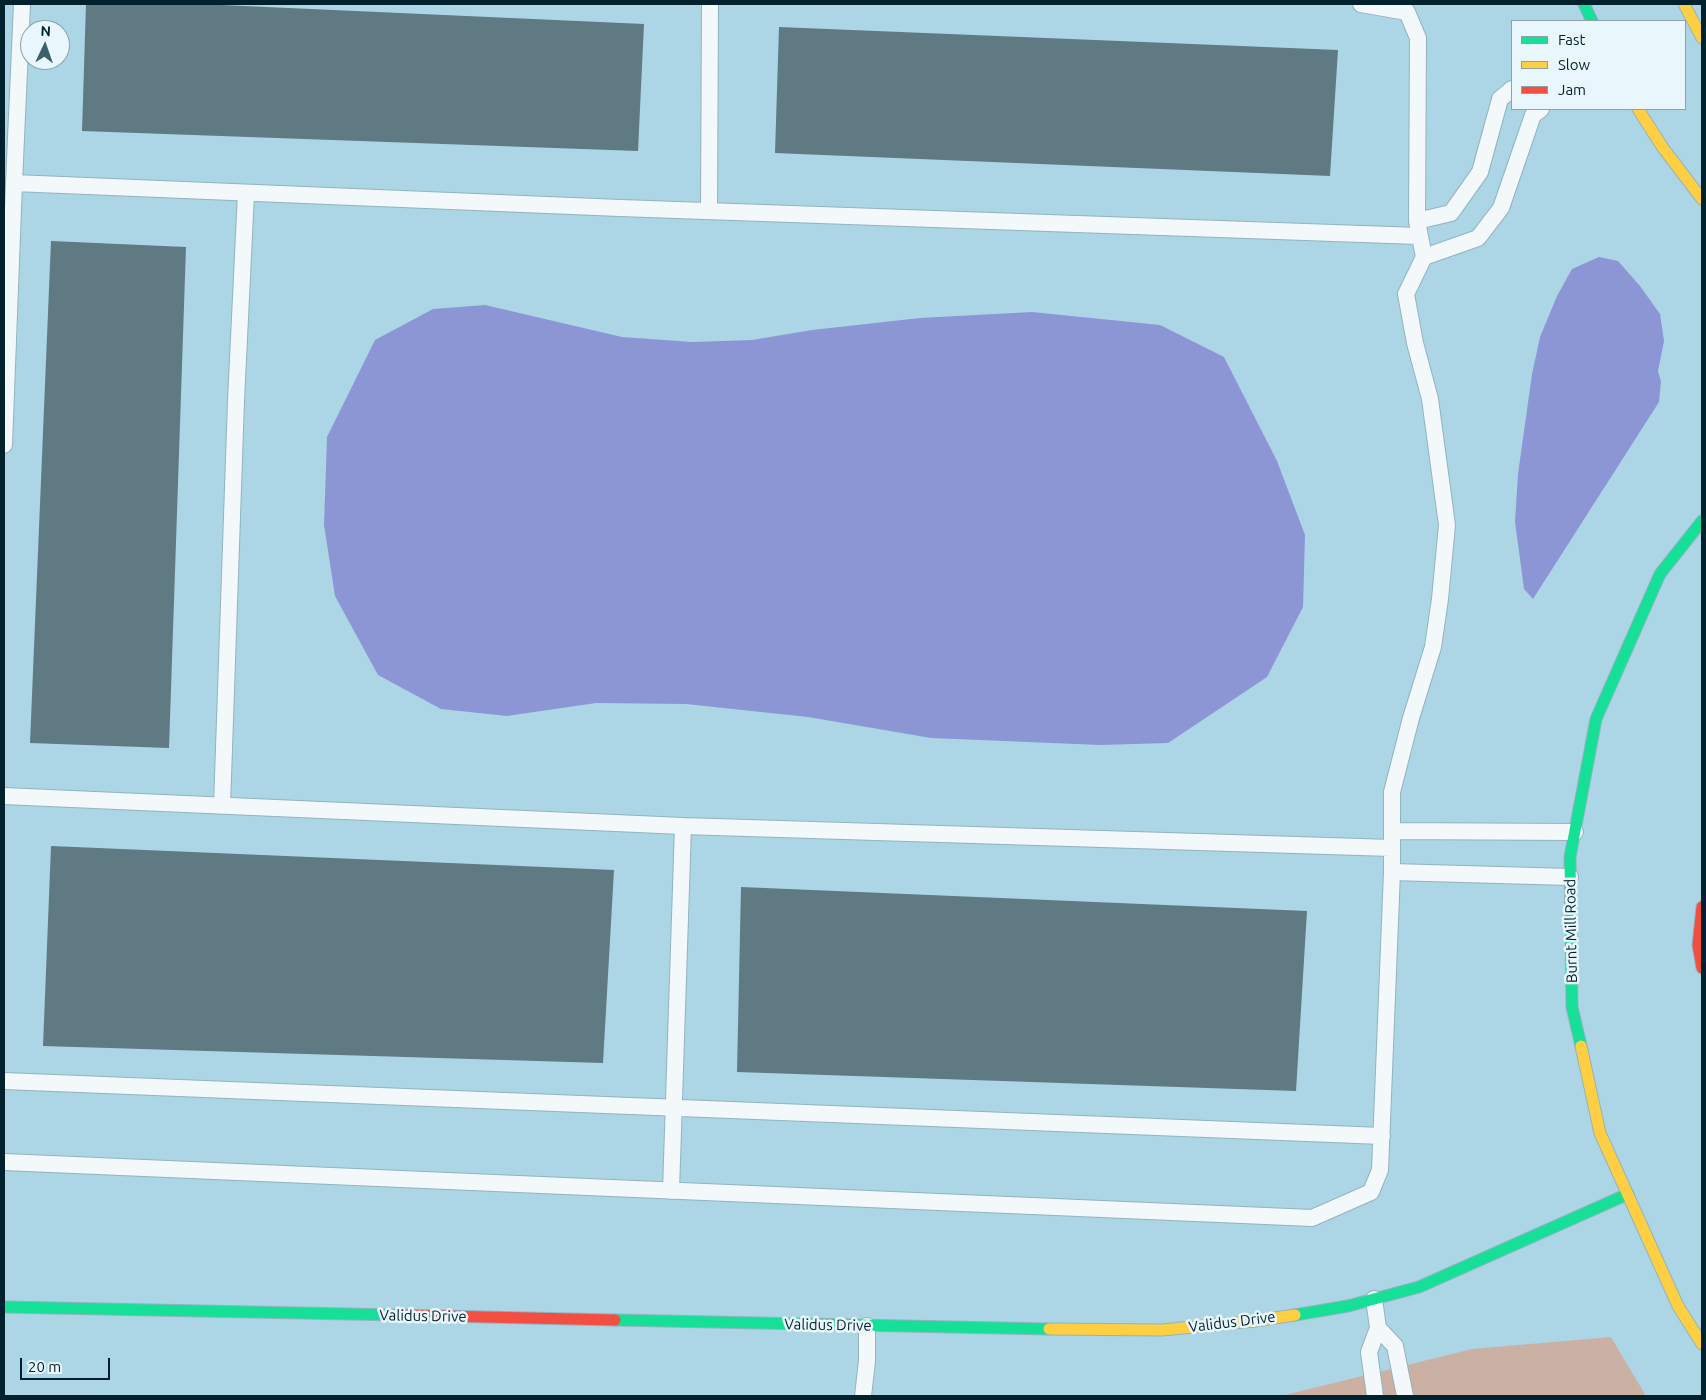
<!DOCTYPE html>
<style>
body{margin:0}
#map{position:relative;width:1706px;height:1400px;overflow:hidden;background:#acd6e5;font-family:Ubuntu,sans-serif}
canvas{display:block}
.frame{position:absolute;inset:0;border:5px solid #01212c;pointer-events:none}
.legend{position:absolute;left:1511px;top:20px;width:175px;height:90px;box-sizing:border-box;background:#e9f7fd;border:1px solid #8ca1a9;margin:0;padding:6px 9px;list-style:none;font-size:15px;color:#01212c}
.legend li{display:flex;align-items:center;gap:10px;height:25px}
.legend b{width:25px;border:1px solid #8ca1a9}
.north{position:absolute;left:20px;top:20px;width:50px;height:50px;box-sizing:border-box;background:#e9f7fd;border:1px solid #8ca1a9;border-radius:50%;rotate:3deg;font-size:14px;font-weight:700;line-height:20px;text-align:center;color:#01212c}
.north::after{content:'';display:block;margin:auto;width:18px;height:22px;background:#3d606d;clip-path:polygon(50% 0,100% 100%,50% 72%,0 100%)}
.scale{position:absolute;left:20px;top:1358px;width:90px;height:22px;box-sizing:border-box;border:2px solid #01212c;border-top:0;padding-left:6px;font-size:15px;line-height:18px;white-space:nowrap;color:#01212c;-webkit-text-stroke:4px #e9f7fd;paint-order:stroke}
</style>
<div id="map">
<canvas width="1706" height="1400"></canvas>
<div class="frame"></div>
<ul class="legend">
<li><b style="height:6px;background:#16e098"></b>Fast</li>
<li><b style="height:6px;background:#ffcf43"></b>Slow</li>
<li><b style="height:6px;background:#f24e42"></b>Jam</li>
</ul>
<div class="north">N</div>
<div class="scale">20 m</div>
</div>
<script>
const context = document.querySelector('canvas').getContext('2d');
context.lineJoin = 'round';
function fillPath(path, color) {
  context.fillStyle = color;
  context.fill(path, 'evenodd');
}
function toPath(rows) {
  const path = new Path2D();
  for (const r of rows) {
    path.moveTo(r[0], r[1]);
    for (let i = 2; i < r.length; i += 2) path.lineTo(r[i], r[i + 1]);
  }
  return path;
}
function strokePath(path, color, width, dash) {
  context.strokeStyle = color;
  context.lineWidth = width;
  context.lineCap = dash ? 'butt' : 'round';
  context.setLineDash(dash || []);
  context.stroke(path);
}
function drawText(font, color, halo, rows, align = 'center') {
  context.font = font + ' Ubuntu,sans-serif';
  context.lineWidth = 5;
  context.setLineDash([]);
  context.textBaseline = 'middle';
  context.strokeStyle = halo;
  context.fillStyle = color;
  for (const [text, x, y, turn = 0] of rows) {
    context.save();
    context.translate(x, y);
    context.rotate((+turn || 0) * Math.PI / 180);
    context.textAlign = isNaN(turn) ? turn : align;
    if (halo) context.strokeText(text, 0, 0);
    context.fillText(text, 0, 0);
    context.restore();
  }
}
const green = toPath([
 [1611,1337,1646,1396,1281,1396,1472,1349]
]);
const water = toPath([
 [1599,257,1618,261,1640,286,1660,314,1664,341,1658,371,1661,381,1659,402,1533,599,1524,589,1515,522,1518,474,1532,374,1540,337,1557,296,1572,269],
 [485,305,622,337,692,342,752,340,812,330,920,318,1032,312,1160,325,1224,357,1277,461,1305,535,1303,607,1267,677,1168,743,1100,745,931,738,808,717,686,704,596,703,507,716,441,709,378,675,335,596,324,525,327,437,375,340,433,309]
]);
const building = toPath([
 [86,4,200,4,644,24,638,151,82,131],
 [779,27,1338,50,1330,176,775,153],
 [51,241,186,247,169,748,30,743],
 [51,846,614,870,603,1063,43,1046],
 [741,887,1307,911,1296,1091,737,1072]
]);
const lane = toPath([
 [14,183,22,4],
 [709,211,710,4],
 [1417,221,1451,213,1480,172,1500,99,1512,89],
 [1424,257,1478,238,1501,208,1533,115,1541,109],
 [4,445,14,183,620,208,1419,236],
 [4,796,683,826],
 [222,806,236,401,246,193],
 [1392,831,1575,832],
 [1392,872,1570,877],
 [4,1081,1382,1136],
 [4,1162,1312,1218,1371,1192,1380,1170,1392,872,1392,792,1411,718,1433,647,1440,599,1447,525,1430,399,1415,343,1406,294,1424,257,1417,221,1418,38,1407,12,1361,4],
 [671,1191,683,826,1392,848],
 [1374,1299,1378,1328,1369,1352,1375,1396],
 [1378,1328,1395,1346,1405,1396],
 [863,1396,867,1361,867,1326]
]);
const fast = toPath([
 [1584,4,1592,21],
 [1581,1046,1572,1007,1570,857,1596,719,1660,574,1702,521],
 [4,1307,399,1315],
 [1295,1315,1348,1306,1419,1287,1628,1194],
 [615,1320,1049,1329]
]);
const slow = toPath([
 [1684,4,1702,38],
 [1638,109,1663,148,1702,199],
 [1581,1046,1600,1133,1678,1306,1702,1344],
 [1049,1329,1162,1330,1255,1321,1295,1315]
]);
const jam = toPath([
 [1702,907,1698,945,1702,968],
 [399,1315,615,1320]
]);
const streetNames = [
 ["Burnt Mill Road",1571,931,-91],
 ["Validus Drive",423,1316,1],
 ["Validus Drive",1232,1322,-7],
 ["Validus Drive",828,1325,1]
];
fillPath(green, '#cbb1a4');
fillPath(water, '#8c96d5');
fillPath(building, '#5f7a83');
strokePath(lane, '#92b3c0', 18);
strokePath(fast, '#92b3c0', 13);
strokePath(slow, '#92b3c0', 13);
strokePath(jam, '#92b3c0', 13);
strokePath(lane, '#f3f9fb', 16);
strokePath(fast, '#16e098', 11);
strokePath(slow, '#ffcf43', 11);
strokePath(jam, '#f24e42', 11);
drawText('15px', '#01212c', '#e9f7fd', streetNames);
</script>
